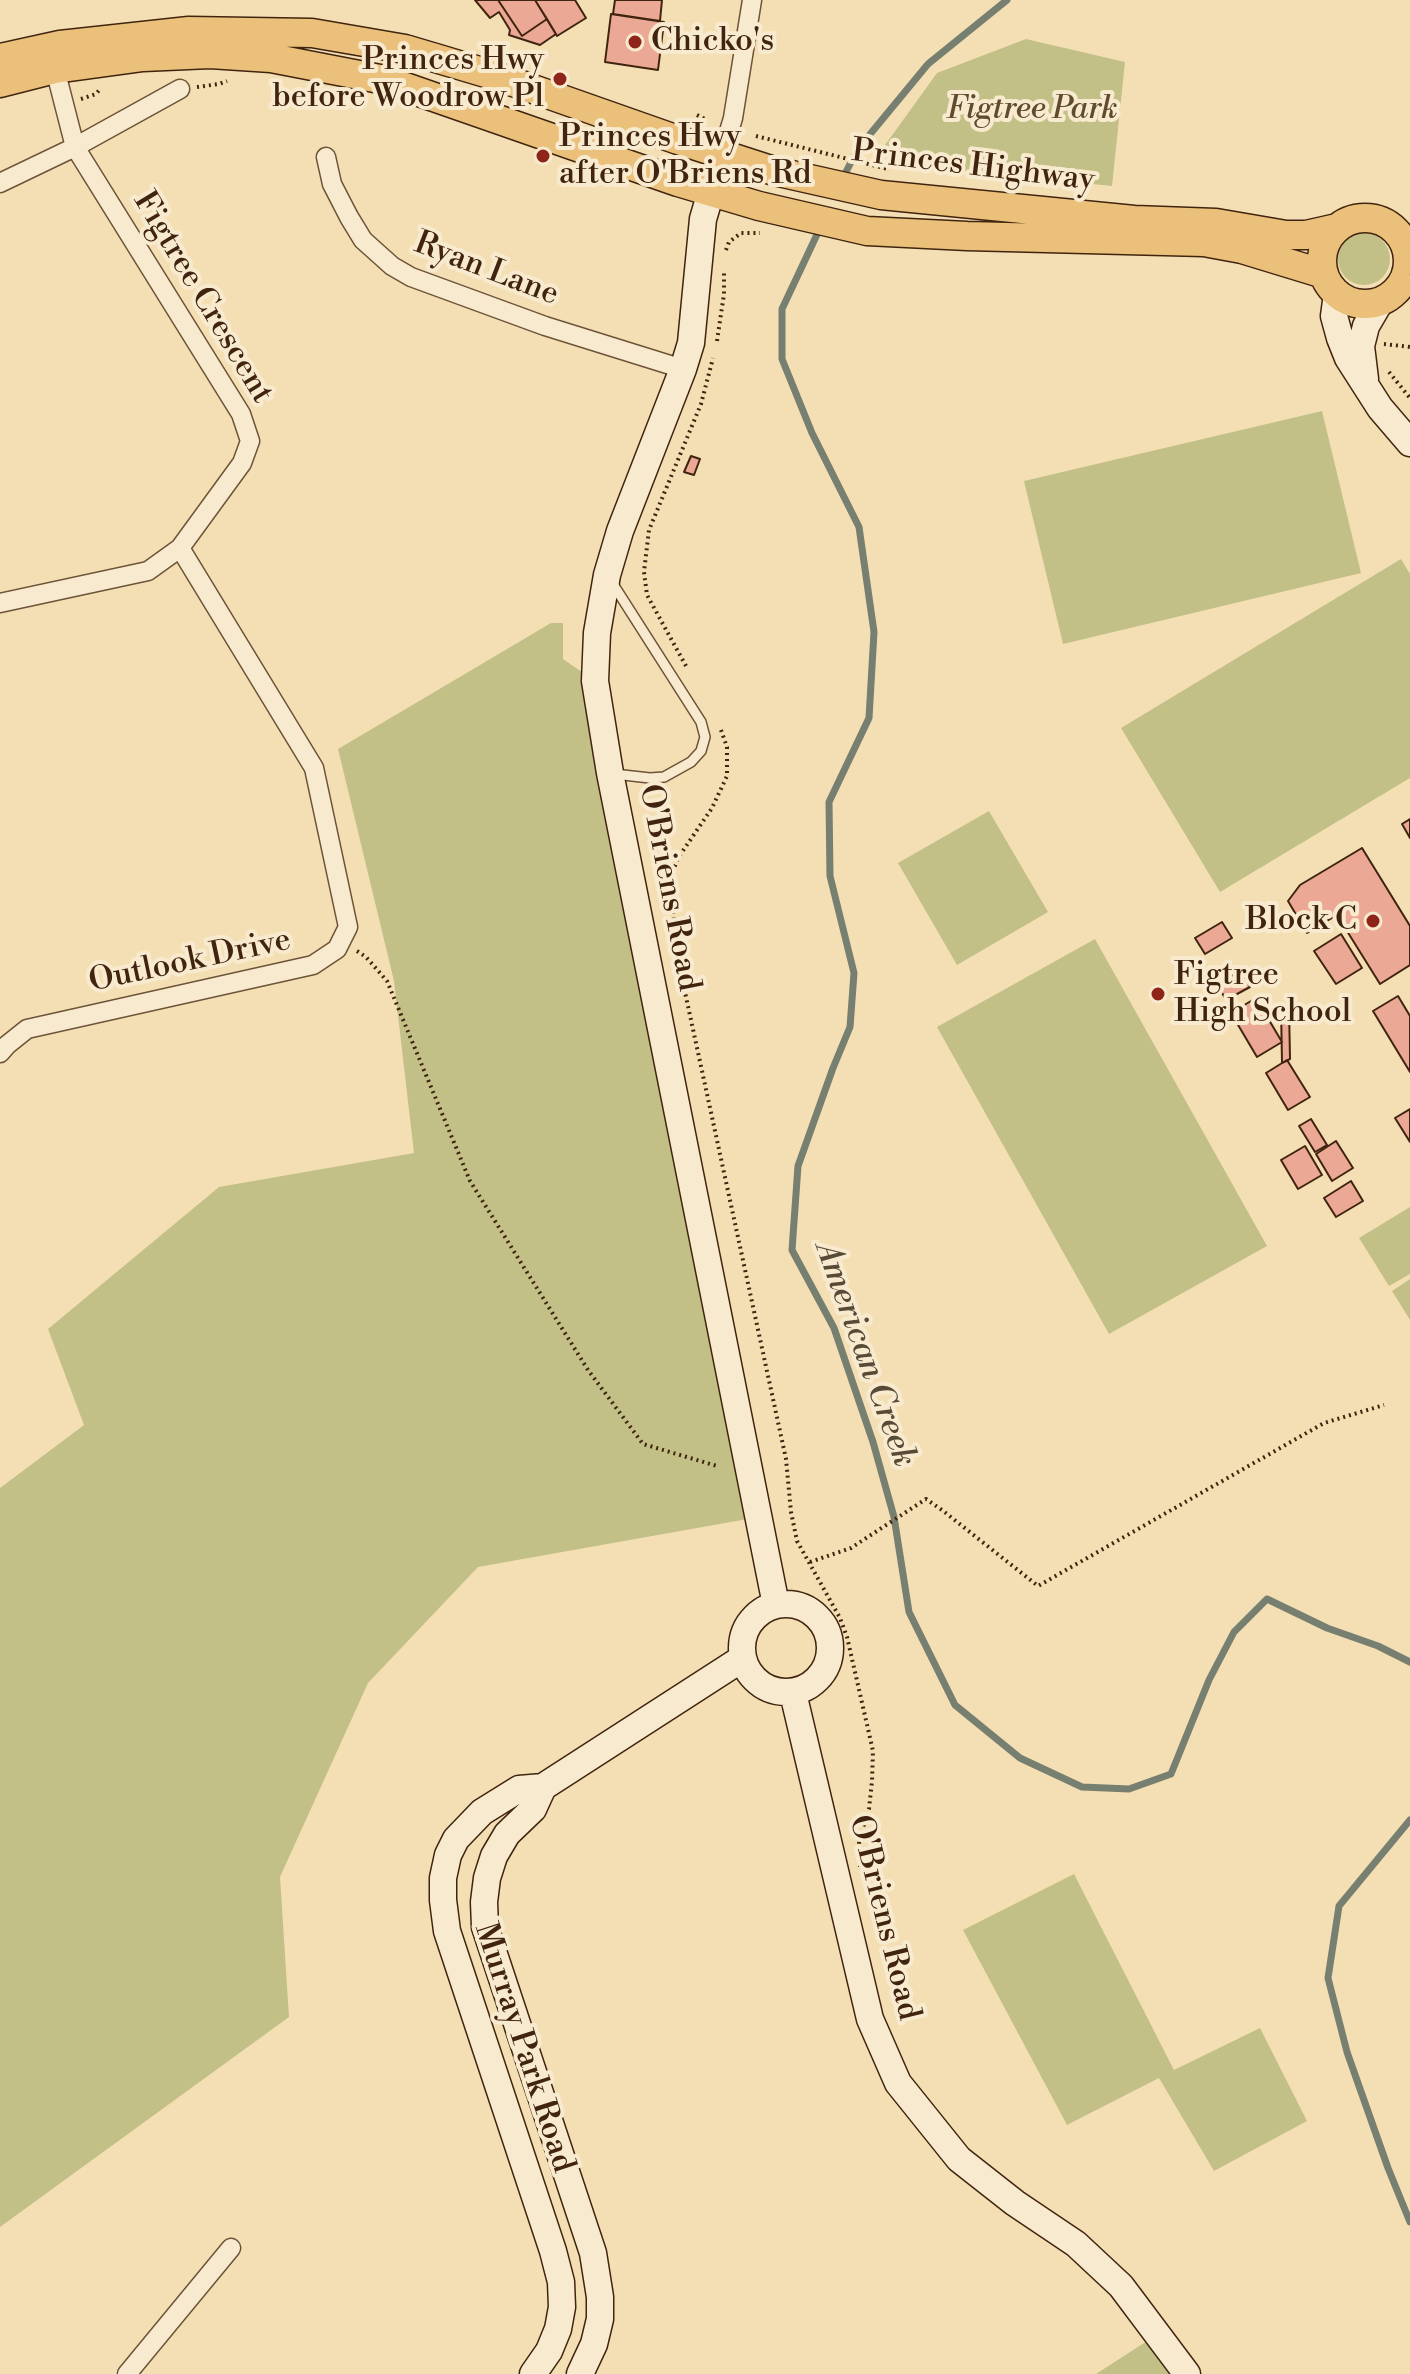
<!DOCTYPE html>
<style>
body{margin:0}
canvas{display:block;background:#f4dfb4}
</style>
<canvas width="1410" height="2374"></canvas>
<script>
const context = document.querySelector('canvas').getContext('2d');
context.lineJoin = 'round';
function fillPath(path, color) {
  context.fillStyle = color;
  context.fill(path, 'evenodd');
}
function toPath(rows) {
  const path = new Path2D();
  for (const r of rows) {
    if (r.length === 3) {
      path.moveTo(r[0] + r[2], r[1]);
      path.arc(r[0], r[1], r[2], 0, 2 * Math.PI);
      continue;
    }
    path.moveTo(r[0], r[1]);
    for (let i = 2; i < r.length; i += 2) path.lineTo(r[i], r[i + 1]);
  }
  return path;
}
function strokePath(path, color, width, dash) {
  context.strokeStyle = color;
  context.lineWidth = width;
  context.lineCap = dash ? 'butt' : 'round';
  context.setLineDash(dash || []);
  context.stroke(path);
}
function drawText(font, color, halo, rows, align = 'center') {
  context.font = font + ' "Libre Bodoni",serif';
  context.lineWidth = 8;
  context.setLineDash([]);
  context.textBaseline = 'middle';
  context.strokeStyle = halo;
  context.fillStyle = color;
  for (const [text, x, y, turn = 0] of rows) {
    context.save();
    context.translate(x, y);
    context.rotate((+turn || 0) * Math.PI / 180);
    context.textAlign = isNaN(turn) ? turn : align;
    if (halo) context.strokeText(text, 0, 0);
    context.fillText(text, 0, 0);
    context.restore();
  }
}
const green = toPath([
 [1026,39,1125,62,1112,186,966,171,880,152,937,73],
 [1364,259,26],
 [1322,411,1361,573,1063,644,1024,481],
 [1401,559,1410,574,1410,778,1220,892,1121,728],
 [551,623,563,623,563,659,595,681,759,1517,478,1567,368,1683,280,1877,289,2017,0,2227,0,1488,84,1425,48,1329,219,1187,414,1153,394,981,338,749],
 [989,811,1048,912,957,965,898,863],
 [1095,939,1267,1246,1109,1334,937,1027],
 [1410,1207,1410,1274,1389,1286,1359,1238],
 [1410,1279,1410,1320,1392,1291],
 [1074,1874,1174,2070,1260,2028,1307,2121,1214,2171,1159,2078,1067,2125,963,1930],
 [1158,2334,1187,2374,1096,2374]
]);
const stream = toPath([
 [843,178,857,150,928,64,1007,0],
 [821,226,782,309,782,359,812,433,859,527,874,632,869,718,829,802,830,876,854,973,850,1027,833,1068,798,1166,792,1250,834,1328,873,1442,894,1517,909,1612,955,1705,1020,1758,1082,1787,1129,1789,1171,1774,1209,1680,1234,1632,1267,1599,1327,1628,1378,1646,1410,1662],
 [1410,1820,1339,1906,1328,1978,1347,2052,1388,2168,1410,2222]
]);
const building = toPath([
 [475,0,498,0,522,36,547,19,556,34,540,45,509,35,510,30,499,12,490,18,475,0],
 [498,0,535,0,547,19,522,36,498,0],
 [535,0,575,0,586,18,557,36,535,0],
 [615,0,662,0,660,21,613,14,615,0],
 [611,14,664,22,658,70,605,62,611,14],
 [691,456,700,459,694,475,684,472,691,456],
 [1410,819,1410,838,1402,824,1410,819],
 [1362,848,1410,926,1410,965,1380,984,1337,915,1307,933,1288,901,1300,885,1362,848],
 [1222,922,1232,938,1205,954,1195,938,1222,922],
 [1341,934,1362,968,1336,984,1314,951,1341,934],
 [1241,971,1250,987,1226,1000,1217,984,1241,971],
 [1398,996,1410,1016,1410,1072,1373,1011,1398,996],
 [1256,998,1282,1042,1257,1057,1231,1013,1256,998],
 [1281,1007,1289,1007,1290,1059,1282,1063,1281,1007],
 [1287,1060,1310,1097,1288,1110,1266,1073,1287,1060],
 [1410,1109,1410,1142,1395,1118,1410,1109],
 [1311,1119,1327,1145,1315,1152,1299,1126,1311,1119],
 [1336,1141,1353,1168,1332,1181,1316,1154,1336,1141],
 [1305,1146,1322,1175,1298,1189,1281,1160,1305,1146],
 [1351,1181,1363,1201,1336,1217,1324,1198,1351,1181]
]);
const path = toPath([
 [197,87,219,84,227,81],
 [81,99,96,94,101,88],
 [697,115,705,119],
 [756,136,888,169],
 [726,250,729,242,741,233,760,233],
 [717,341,724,294,724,271],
 [1384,344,1410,347],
 [1389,372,1410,398],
 [686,666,647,595,644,572,649,530,701,404,713,358],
 [721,730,727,747,727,776,712,808,678,858,670,879,678,960,786,1459,791,1512,797,1541,840,1618,847,1637,868,1729,873,1751,872,1781,869,1809,859,1840,860,1867],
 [357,951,366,957,387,981,470,1181,588,1370,643,1444,717,1466],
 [810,1562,851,1548,926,1499,942,1510,1038,1586,1324,1423,1384,1405]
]);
const lane = toPath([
 [611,581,701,722,705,737,701,751,691,762,664,777,650,778,614,774]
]);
const street = toPath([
 [722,155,733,118,752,0],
 [326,157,332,184,349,217,363,240,392,266,411,277,545,326,683,369],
 [0,183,75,147,180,89],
 [0,603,148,571,180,548,242,463,250,441,241,414,75,147,55,69],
 [0,1053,7,1045,27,1029,313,965,337,949,348,927,314,768,180,548],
 [127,2374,231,2248]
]);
const secondary = toPath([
 [722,155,703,219,691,343,683,369,620,531,607,575,597,633,595,681,610,773,776,1605],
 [1337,294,1334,316,1340,338,1348,358,1380,408,1410,443],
 [1365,379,1361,346,1366,326,1380,302],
 [786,1648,44],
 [793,1693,870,2019,898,2083,959,2159,1015,2203,1076,2244,1121,2286,1187,2374],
 [543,1787,533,1809,507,1834,494,1856,487,1878,484,1902,485,1927,593,2253,600,2297,600,2319,594,2344,580,2374],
 [533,2374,549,2351,558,2329,562,2307,561,2282,553,2251,447,1931,443,1900,443,1878,448,1855,456,1839,482,1812,519,1789,543,1787,743,1658]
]);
const primary = toPath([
 [0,58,60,45,189,31,312,33,405,49,496,76,678,140,774,171,881,195,1134,220,1216,223,1286,235,1306,235,1337,228],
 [0,83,55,69,143,57,210,54,271,58,385,80,678,182,759,206,867,231,967,236,1204,242,1242,249,1324,274],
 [1365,261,43]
]);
const markers = [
 [635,42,8,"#8f2418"],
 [560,79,8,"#8f2418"],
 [543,156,8,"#8f2418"],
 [1373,921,8,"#8f2418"],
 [1158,994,8,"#8f2418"]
];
const poiNames = [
 ["Chicko's",651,42],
 ["Princes Hwy",544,61,"right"],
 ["before Woodrow Pl",544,98,"right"],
 ["Princes Hwy",559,138],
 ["after O'Briens Rd",559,175],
 ["Block C",1357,921,"right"],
 ["Figtree",1174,976],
 ["High School",1174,1013]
];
const parkNames = [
 ["Figtree Park",1032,110]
];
const streetNames = [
 ["Princes Highway",973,167,7],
 ["Ryan Lane",486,270,21],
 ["Figtree Crescent",202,298,59],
 ["O'Briens Road",668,888,79],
 ["Outlook Drive",190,962,-12],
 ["O'Briens Road",883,1918,76],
 ["Murray Park Road",523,2048,72]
];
const waterNames = [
 ["American Creek",864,1355,70]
];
fillPath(green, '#c3c087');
strokePath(stream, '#777f70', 7);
fillPath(building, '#eba995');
strokePath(building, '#40240f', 2);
strokePath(lane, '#6d5338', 12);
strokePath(street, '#6d5338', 21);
strokePath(secondary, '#40240f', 29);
strokePath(primary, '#40240f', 31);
strokePath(path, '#40240f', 4, [2, 4]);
strokePath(lane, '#f8eace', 9);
strokePath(street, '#f8eace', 18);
strokePath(secondary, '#f8eace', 26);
strokePath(primary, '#eac07a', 28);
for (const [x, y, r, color] of markers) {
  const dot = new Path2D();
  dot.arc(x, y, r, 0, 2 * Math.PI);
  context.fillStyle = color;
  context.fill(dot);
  strokePath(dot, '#f8eace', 3);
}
drawText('32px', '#40240f', '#f8eace', poiNames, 'left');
drawText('italic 32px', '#614b2d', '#f8eace', parkNames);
drawText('32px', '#40240f', '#f8eace', streetNames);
drawText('italic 34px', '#574a37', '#f8eace', waterNames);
</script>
